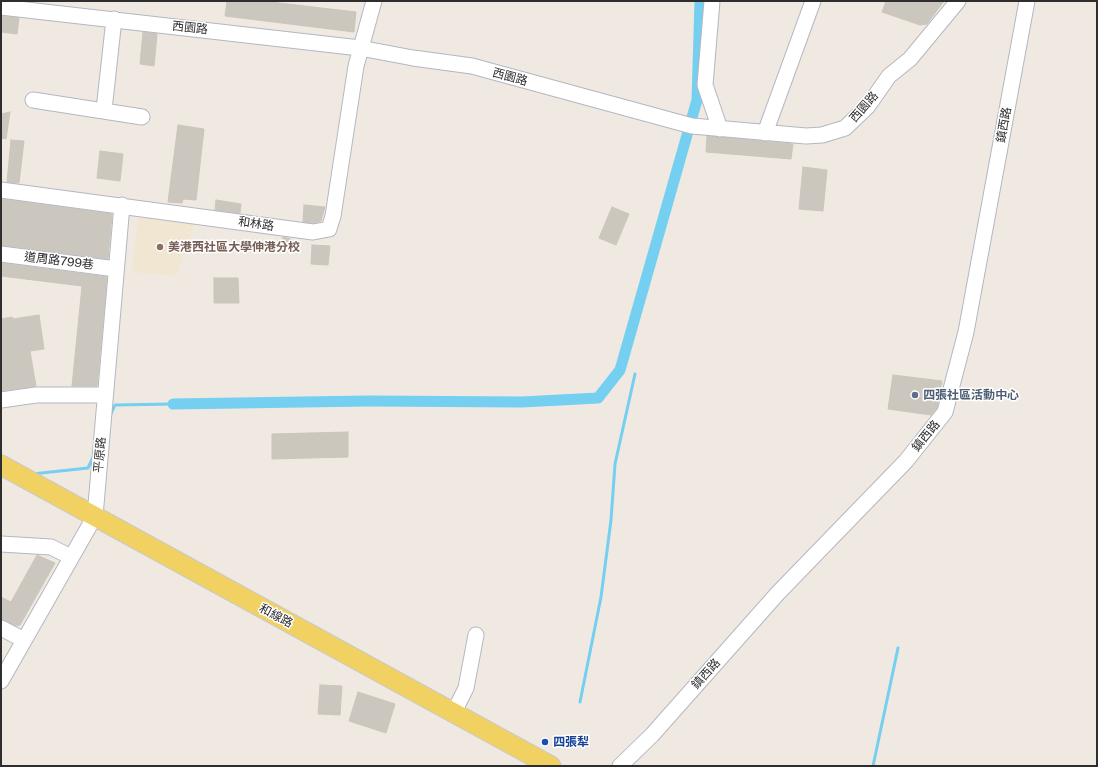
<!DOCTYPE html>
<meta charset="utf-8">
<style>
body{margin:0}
#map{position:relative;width:1098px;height:767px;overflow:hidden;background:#efe9e1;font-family:"Public Sans",sans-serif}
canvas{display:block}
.frame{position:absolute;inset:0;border:2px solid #2e2e2e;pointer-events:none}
</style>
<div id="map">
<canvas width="1098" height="767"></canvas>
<div class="frame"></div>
</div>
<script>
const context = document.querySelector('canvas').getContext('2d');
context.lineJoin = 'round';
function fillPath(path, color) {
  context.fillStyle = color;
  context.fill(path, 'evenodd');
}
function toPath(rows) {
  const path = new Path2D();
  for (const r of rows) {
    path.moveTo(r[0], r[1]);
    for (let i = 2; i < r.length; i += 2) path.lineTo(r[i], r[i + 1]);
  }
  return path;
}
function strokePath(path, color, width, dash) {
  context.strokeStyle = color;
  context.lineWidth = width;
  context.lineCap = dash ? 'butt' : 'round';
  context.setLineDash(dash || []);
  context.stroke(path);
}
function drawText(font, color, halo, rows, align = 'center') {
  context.font = font + ' "Public Sans","Noto Sans TC",sans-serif';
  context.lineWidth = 3;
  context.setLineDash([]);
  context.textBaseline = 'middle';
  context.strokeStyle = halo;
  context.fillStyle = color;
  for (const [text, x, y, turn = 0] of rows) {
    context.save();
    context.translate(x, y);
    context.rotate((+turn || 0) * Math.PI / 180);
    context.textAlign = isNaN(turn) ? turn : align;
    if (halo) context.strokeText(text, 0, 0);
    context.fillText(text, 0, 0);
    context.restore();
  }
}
const education = toPath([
 [138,218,195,223,176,276,132,272]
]);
const stream = toPath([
 [110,416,115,405,173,404],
 [32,474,88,468,94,455],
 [580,702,601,597,611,520,615,464,635,374],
 [873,766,898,648]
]);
const canal = toPath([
 [173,404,368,401,522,402,598,398,620,370,697,100,700,1]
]);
const building = toPath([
 [227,1,262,1,356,12,354,32,225,16,227,1],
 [886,1,944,1,927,24,920,25,882,12,886,1],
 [1,16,19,18,17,34,1,32,1,16],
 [143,32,157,34,154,66,140,64,143,32],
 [10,112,6,139,1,138,1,114,10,112],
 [178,125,204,129,196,200,183,199,182,203,168,202,178,125],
 [707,136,793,144,791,159,706,152,707,136],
 [11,140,24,141,19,183,7,182,11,140],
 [100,151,123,154,120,181,97,178,100,151],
 [803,167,827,170,823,211,799,209,803,167],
 [1,199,112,214,108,259,1,245,1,199],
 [216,200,241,204,240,213,215,210,216,200],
 [304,205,325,207,321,221,313,223,303,222,304,205],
 [612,207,629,214,616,245,599,238,612,207],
 [283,237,291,239,289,248,281,246,283,237],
 [312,245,330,246,328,265,311,264,312,245],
 [1,263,107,277,97,386,72,386,82,286,1,276,1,263],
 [214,278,238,278,239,303,214,303,214,278],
 [39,315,44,349,30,351,36,386,1,391,1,319,12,317,13,319,39,315],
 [893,375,942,381,937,408,931,415,888,409,893,375],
 [348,432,348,457,272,459,272,434,348,432],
 [37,555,55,563,20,625,16,626,1,619,1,597,11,602,37,555],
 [320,685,342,686,340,715,318,714,320,685],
 [358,692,395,704,386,733,349,721,358,692]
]);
const minor = toPath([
 [712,1,705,85,720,129],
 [1,7,360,48,413,58,472,66,692,126,806,136,822,135,845,128,868,106,889,76,910,59,958,1],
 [33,100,142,117],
 [104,110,114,19],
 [765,133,813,1],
 [1,190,313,232,329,229,333,216,356,66,374,1],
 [1,254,116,269],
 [1,400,36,395,105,395],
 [1,544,51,547,71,557],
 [1,628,24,640],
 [1,681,95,516,122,205],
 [454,712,466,688,476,635],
 [620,766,652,735,778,593,906,461,945,412,966,332,1027,1]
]);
const major = toPath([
 [1,465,551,766]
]);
const markers = [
 [160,247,4,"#8d6e63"],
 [915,395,4,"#5c6f8a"],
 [545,742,4,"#1a4fb4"]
];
const streetNames = [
 ["西園路",190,28,6],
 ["西園路",510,77,15],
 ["西園路",864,107,-49],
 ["鎮西路",1004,125,-80],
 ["和林路",256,224,8],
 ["道周路799巷",59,261,7],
 ["鎮西路",926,436,-51],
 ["平原路",100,455,-85],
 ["和線路",276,616,28],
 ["鎮西路",706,674,-48]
];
const educationNames = [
 ["美港西社區大學伸港分校",168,247]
];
const serviceNames = [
 ["四張社區活動中心",923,395]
];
const transitNames = [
 ["四張犁",553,742]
];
fillPath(education, '#f0e6d1');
strokePath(stream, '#75cff0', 3);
strokePath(canal, '#75cff0', 11);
fillPath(building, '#cbc7bf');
strokePath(building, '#cbc5ba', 1);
strokePath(minor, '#b4b7c1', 17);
strokePath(major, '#c9c9c9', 21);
strokePath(minor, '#fff', 15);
strokePath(major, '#f2d163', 19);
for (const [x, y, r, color] of markers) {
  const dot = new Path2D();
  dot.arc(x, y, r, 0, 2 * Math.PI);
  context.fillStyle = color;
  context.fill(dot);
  strokePath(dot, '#fff', 1.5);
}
drawText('12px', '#2e2e2e', '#fff', streetNames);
drawText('bold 12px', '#785e54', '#fff', educationNames, 'left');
drawText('bold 12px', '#4e5e75', '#fff', serviceNames, 'left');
drawText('bold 12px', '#164399', '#fff', transitNames, 'left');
</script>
